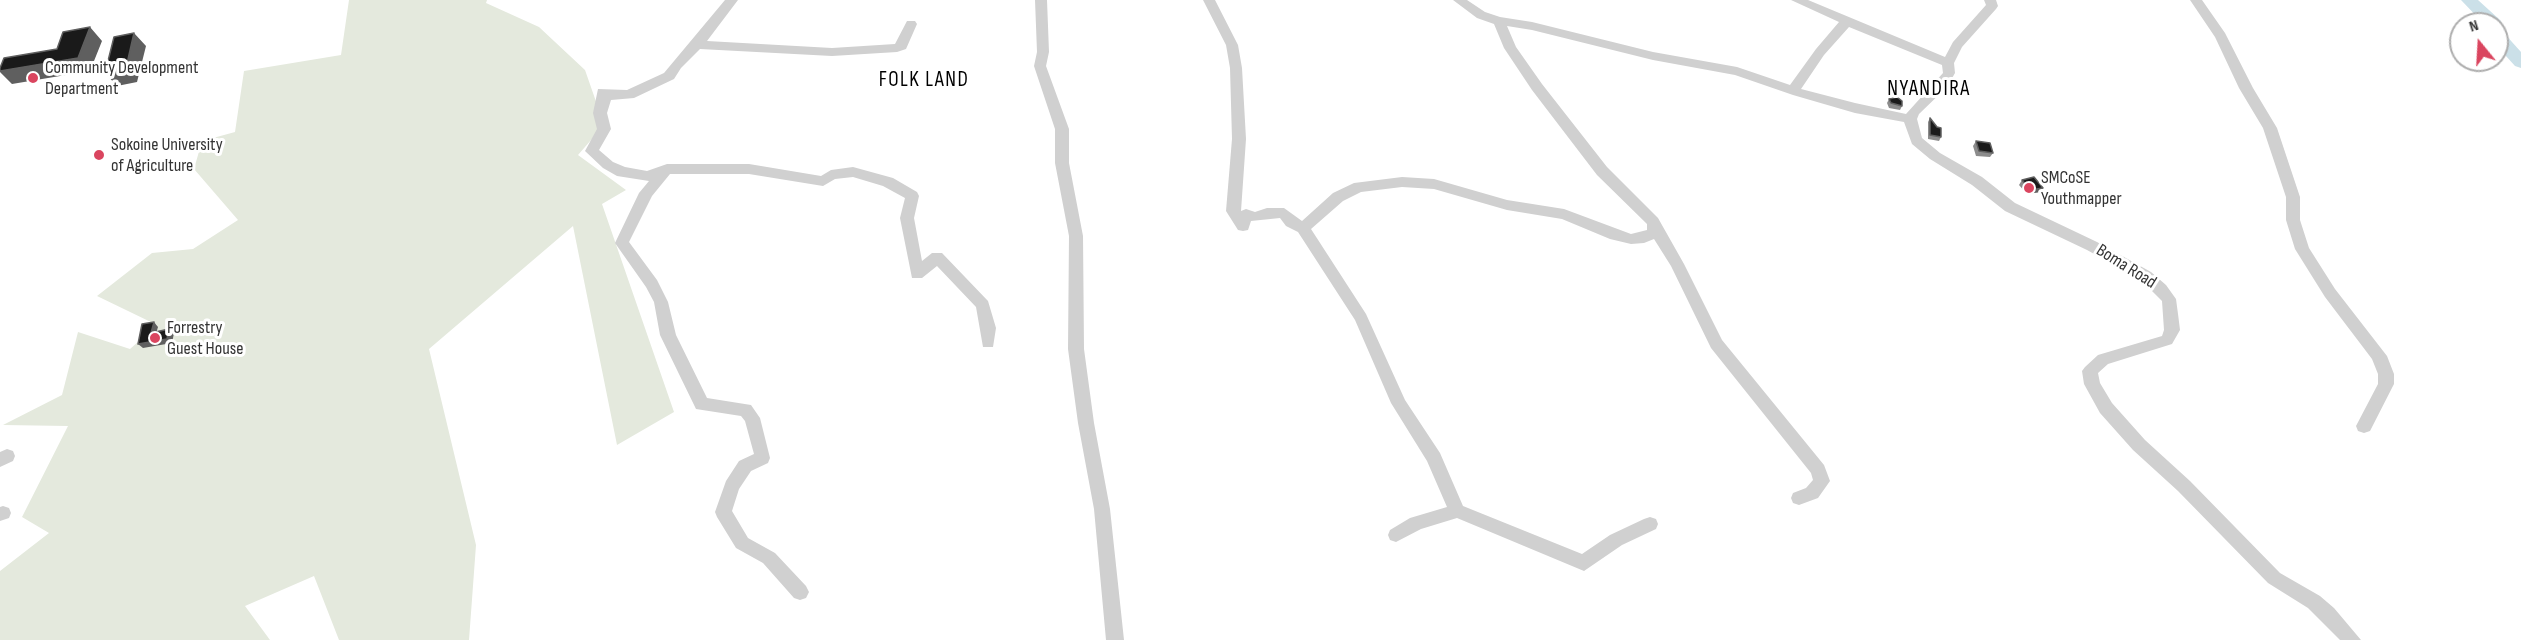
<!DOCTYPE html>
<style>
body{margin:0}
#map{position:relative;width:2521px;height:640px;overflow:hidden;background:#fff;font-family:"Sofia Sans Condensed",sans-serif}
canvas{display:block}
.north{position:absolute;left:2449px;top:12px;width:60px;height:60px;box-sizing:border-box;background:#fff;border:2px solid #adadad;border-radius:50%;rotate:342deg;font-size:16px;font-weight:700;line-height:24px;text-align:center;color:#333}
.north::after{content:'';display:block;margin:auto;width:21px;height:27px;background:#da455f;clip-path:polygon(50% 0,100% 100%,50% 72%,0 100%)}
</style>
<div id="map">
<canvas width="2521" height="640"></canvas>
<div class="north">N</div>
</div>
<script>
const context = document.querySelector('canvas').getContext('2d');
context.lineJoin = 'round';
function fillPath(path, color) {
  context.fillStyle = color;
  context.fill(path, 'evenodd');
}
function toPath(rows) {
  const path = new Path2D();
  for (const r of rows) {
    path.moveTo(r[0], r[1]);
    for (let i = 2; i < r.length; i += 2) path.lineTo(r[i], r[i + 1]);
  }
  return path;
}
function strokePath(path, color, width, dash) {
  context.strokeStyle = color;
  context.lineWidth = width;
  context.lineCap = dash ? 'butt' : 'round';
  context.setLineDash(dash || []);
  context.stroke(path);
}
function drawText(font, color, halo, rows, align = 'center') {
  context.font = font + ' "Sofia Sans Condensed",sans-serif';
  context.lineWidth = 6;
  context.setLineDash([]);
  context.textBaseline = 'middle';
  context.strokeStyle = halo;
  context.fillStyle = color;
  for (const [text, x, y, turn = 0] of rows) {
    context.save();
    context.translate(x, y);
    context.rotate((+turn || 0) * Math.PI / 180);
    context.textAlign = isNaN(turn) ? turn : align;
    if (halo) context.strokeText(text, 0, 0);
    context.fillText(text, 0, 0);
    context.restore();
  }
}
const green = toPath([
 [349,0,487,0,486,3,539,27,585,70,600,113,598,132,578,155,626,190,602,204,674,412,617,445,573,226,429,349,476,545,469,640,339,640,314,576,245,606,270,640,0,640,0,571,49,533,22,517,68,426,3,425,62,395,78,332,130,349,157,325,97,296,152,253,193,249,238,220,194,169,202,141,235,132,244,71,341,55]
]);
const river = toPath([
 [2461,0,2478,0,2500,20,2502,24,2500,28,2497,29,2497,24,2484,24,2461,0],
 [2497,31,2503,32,2521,52,2521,68,2515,66,2497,46,2497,31]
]);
const minor = toPath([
 [725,0,738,0,707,41,832,48,895,44,907,21,915,21,917,24,906,49,897,52,832,56,700,49,681,68,674,79,634,98,611,100,607,113,611,129,599,150,613,162,625,167,647,171,667,164,749,164,821,176,831,170,853,167,893,178,917,192,919,196,914,218,922,261,932,253,942,253,988,301,996,328,993,347,983,347,976,307,937,266,922,278,912,278,900,218,905,198,883,186,853,177,835,179,823,186,749,174,670,174,652,196,629,242,657,280,668,302,676,335,707,398,751,405,760,418,770,458,768,463,751,471,739,489,732,511,748,538,775,553,806,586,809,592,806,598,800,600,794,598,763,563,736,548,717,517,715,512,726,481,739,461,754,454,745,421,741,416,696,409,660,335,654,302,646,287,615,243,639,193,649,181,617,176,603,168,585,151,597,129,593,113,598,89,627,90,664,73,725,0],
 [1035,0,1047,0,1049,52,1046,66,1069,129,1069,163,1083,236,1084,349,1094,423,1110,509,1124,640,1106,640,1094,509,1078,423,1068,349,1069,236,1055,163,1055,129,1034,66,1037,52,1035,0],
 [1203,0,1215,0,1238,45,1242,68,1246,139,1241,211,1246,209,1255,212,1267,208,1284,208,1302,221,1333,193,1354,183,1402,177,1434,179,1507,200,1564,209,1631,234,1647,230,1647,224,1597,175,1532,90,1504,48,1494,24,1477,18,1453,0,1467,0,1485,12,1500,17,1532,22,1653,52,1737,67,1790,85,1816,49,1839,22,1791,0,1808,0,1945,57,1953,42,1986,5,1984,0,1996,0,1998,6,1996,9,1962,47,1954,63,1955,73,1947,87,1919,114,1917,119,1922,138,1940,153,1982,177,2015,203,2097,242,2151,272,2166,285,2176,299,2178,314,2180,330,2172,344,2108,364,2098,373,2100,383,2112,403,2145,440,2190,481,2280,573,2320,596,2334,608,2361,640,2340,640,2308,608,2268,583,2178,491,2133,450,2100,413,2084,384,2082,371,2085,367,2098,355,2162,336,2164,330,2162,301,2141,280,2087,250,2005,211,1972,185,1930,159,1912,144,1904,122,1855,113,1793,95,1735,75,1653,60,1532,30,1507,26,1516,47,1542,84,1607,167,1658,218,1684,264,1722,340,1824,465,1830,481,1818,498,1799,505,1793,503,1791,498,1793,493,1806,488,1813,480,1811,473,1711,348,1671,266,1654,239,1644,243,1631,244,1610,239,1562,219,1507,210,1434,189,1402,187,1361,192,1343,201,1311,229,1366,314,1405,400,1440,453,1463,506,1582,554,1610,535,1644,519,1650,517,1656,519,1658,524,1656,529,1622,545,1584,571,1457,518,1421,529,1396,542,1390,540,1388,535,1390,530,1410,518,1447,507,1427,461,1391,403,1355,320,1298,232,1286,226,1280,218,1251,221,1248,230,1243,231,1238,230,1226,211,1232,139,1230,68,1226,45,1203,0],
 [1849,27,1942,65,1943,73,1906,114,1855,103,1801,89,1824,55,1849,27],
 [2190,0,2202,0,2225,33,2253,88,2277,128,2300,197,2300,220,2309,248,2335,289,2387,356,2394,374,2394,384,2370,431,2364,433,2358,431,2356,426,2378,384,2378,374,2372,359,2325,297,2295,249,2286,220,2286,197,2263,128,2239,88,2215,37,2190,0],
 [7,449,13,451,15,456,13,461,0,467,0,452,7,449],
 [3,506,9,508,11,513,9,518,0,521,0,507,3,506]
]);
const wall = toPath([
 [1889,99,1902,106,1900,110,1889,108,1887,103],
 [1930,118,1941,137,1939,141,1928,139,1928,122],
 [1976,141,1993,153,1990,157,1976,156,1973,146],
 [2022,180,2043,188,2040,192,2027,194,2019,185]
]);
const shadedWall = toPath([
 [90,27,102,41,90,71,12,84,0,72,0,71,78,58],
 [134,33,146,46,137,82,117,86,105,73],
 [2043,188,2040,192,2027,194,2030,190],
 [154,322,158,327,155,337,151,333],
 [169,329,174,333,172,343,143,348,138,344]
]);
const building = toPath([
 [90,27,78,58,0,71,0,68,4,58,57,49,63,32,90,27],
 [134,33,126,68,105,73,114,37,134,33],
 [1897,97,1902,101,1902,106,1891,103,1889,99,1897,97],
 [1930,118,1937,127,1941,128,1941,137,1930,135,1930,118],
 [1976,141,1990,143,1993,153,1979,151,1976,141],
 [2034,177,2043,188,2030,190,2022,180,2034,177],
 [154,322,151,333,169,329,167,339,138,344,142,324,154,322]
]);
const markers = [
 [33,78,6,"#da455f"],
 [99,155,6,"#da455f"],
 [2029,188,6,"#da455f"],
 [155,338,6,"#da455f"]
];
const poiNames = [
 ["Community Development",45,68],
 ["Department",45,89],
 ["Sokoine University",111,145],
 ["of Agriculture",111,166],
 ["SMCoSE",2041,178],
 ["Youthmapper",2041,199],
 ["Forrestry",167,328],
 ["Guest House",167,349]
];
const streetNames = [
 ["Boma Road",2126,267,32]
];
const quarterNames = [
 ["FOLK LAND",924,81],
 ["NYANDIRA",1929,90]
];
fillPath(green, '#e4e9dd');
fillPath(river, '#cbe0e8');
fillPath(minor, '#d0d0d0');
fillPath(wall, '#8c8c8c');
fillPath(shadedWall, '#5f5f5f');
fillPath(building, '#1a1a1a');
strokePath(building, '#5f5f5f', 1.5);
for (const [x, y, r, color] of markers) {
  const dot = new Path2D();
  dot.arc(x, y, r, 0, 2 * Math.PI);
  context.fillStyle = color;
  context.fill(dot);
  strokePath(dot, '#fff', 2);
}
drawText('18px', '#333', '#fff', poiNames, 'left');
drawText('18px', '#333', '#fff', streetNames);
context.letterSpacing = '1.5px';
drawText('21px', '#000', '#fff', quarterNames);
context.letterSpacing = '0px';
</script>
